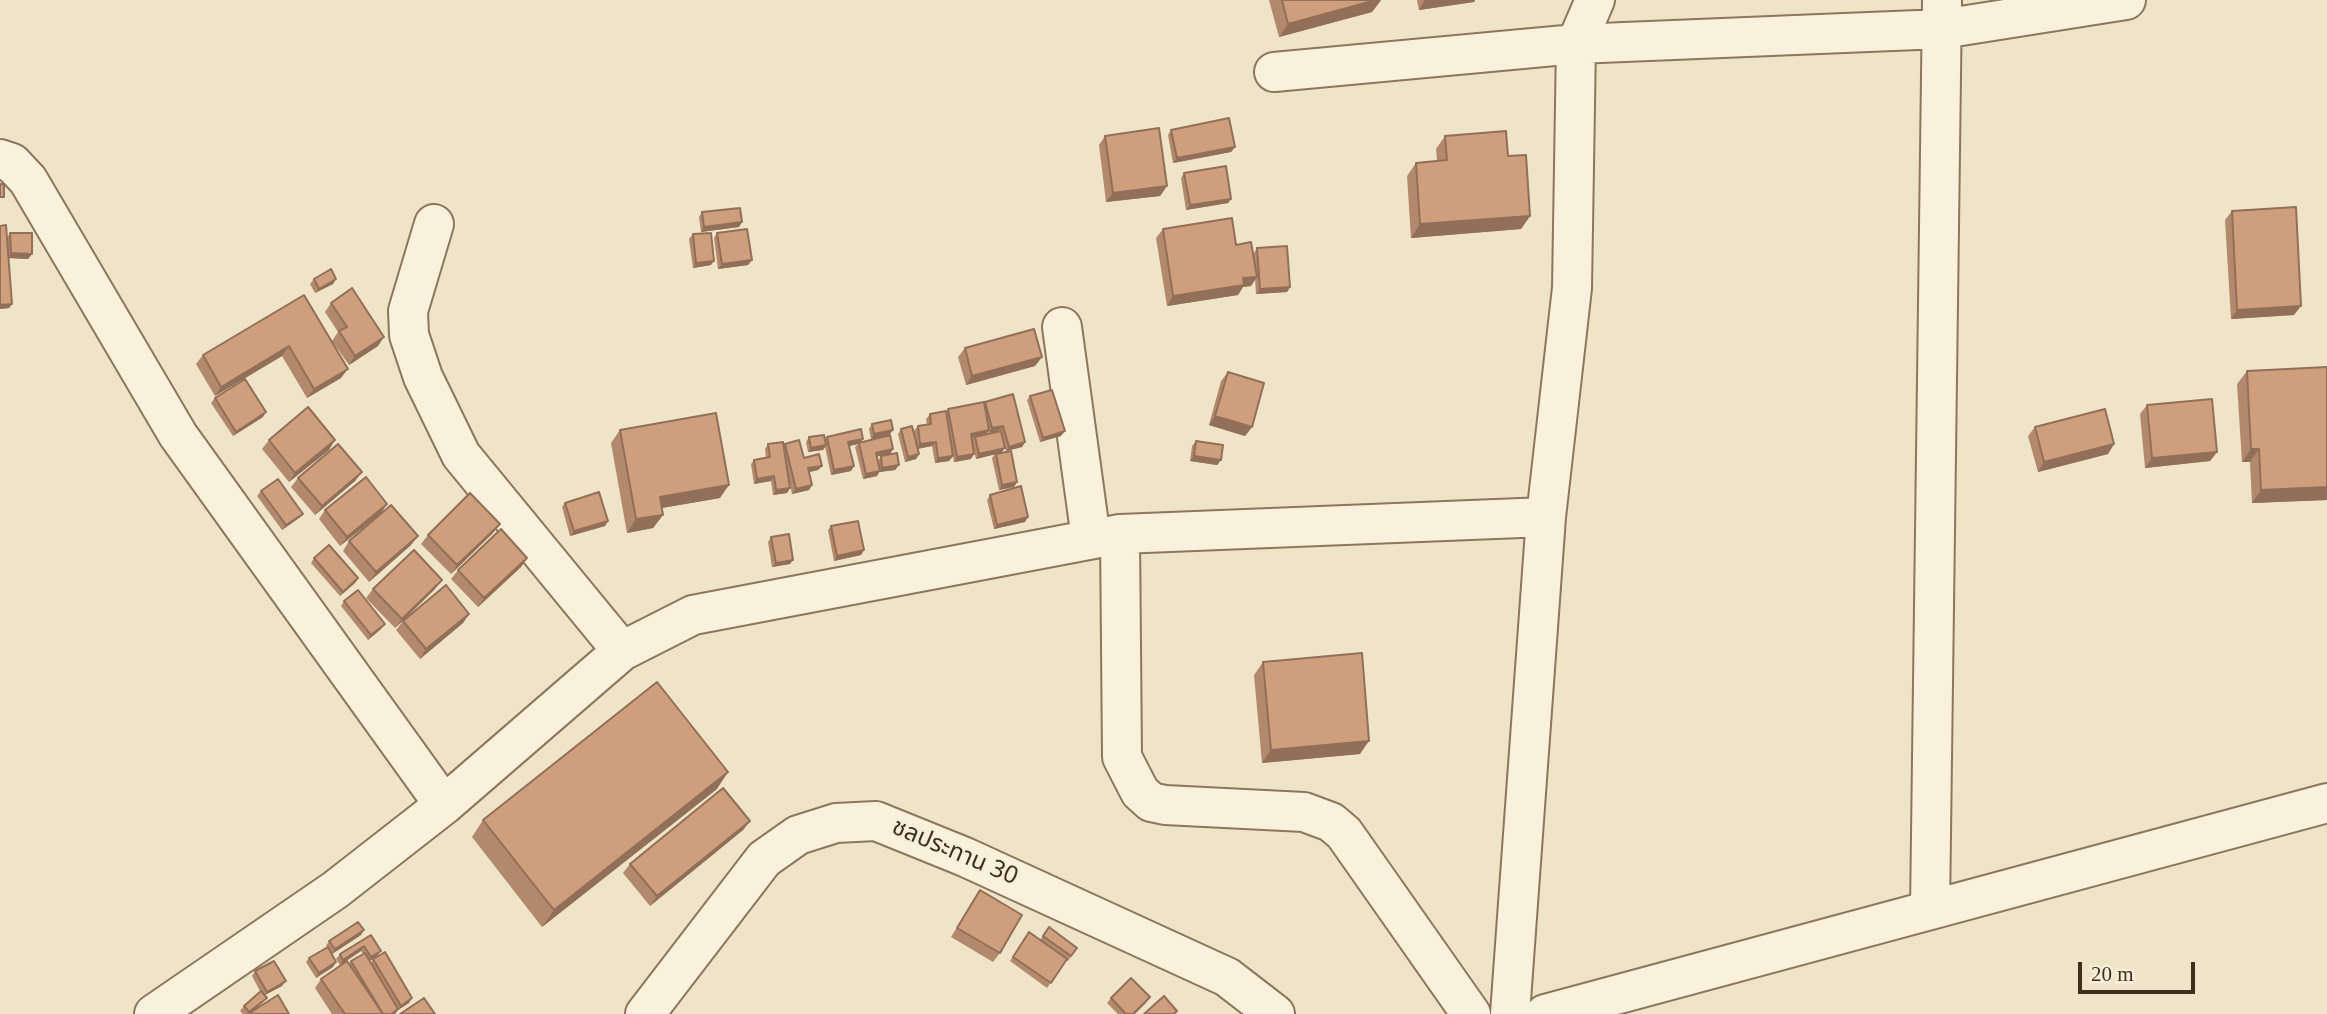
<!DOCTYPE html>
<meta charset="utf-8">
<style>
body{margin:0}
#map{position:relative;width:2327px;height:1014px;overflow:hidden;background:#f0e4c8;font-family:Georgia,serif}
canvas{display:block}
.scale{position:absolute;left:2078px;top:962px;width:117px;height:32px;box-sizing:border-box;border:4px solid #3d2e20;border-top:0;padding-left:9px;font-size:21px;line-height:24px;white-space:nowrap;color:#3d2e20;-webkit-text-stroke:5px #f7eed8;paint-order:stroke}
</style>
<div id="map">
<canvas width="2327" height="1014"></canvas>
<div class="scale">20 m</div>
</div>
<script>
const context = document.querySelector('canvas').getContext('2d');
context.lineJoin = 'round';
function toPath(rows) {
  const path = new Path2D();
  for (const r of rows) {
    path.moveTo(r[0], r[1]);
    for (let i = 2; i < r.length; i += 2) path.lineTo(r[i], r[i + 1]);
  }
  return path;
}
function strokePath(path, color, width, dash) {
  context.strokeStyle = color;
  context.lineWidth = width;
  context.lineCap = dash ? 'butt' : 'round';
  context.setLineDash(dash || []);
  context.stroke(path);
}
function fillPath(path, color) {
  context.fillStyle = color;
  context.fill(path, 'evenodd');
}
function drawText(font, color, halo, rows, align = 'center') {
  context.font = font + ' Georgia,"Noto Sans Thai",serif';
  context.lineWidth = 5;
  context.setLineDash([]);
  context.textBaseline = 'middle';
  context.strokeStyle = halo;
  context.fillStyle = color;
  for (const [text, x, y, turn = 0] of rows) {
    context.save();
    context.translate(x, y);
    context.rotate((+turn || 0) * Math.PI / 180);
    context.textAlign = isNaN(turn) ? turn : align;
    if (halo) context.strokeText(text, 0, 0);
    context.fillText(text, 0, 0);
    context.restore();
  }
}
const minor = toPath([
 [1274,72,1576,44,1942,29,2126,0],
 [0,159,12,163,28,180,178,435,444,805],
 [434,224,408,311,409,335,423,377,461,455,622,651],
 [1062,327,1091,539],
 [1120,534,1122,757,1140,792,1151,802,1165,805,1304,812,1331,822,1344,833,1471,1014],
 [1930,910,1942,0],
 [154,1014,335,890,444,805,622,651,693,615,1120,534,1546,517],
 [645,1014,764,859,798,835,836,823,876,821,965,857,1227,977,1275,1014],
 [1510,1014,1546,517,1572,288,1576,44,1595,0],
 [1545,1014,2327,803]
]);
const wall = toPath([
 [1269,0,1381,0,1372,12,1279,37],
 [1417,0,1475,0,1474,2,1419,10],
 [1171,130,1235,147,1231,152,1173,163,1168,135],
 [1105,136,1167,186,1160,196,1106,202,1099,145],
 [1445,136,1508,156,1530,216,1521,229,1411,238,1407,176,1416,163,1437,161,1436,149],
 [1184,173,1231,199,1228,203,1186,210,1181,178],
 [2232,211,2294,315,2231,319,2225,220],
 [702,212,742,222,739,227,701,232,699,217],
 [0,226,7,247,7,238,10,233,32,254,28,259,8,258,12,304,9,308,0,309],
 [1163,229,1236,245,1254,259,1254,253,1257,248,1290,287,1287,292,1256,294,1255,279,1251,286,1243,287,1238,295,1167,306,1156,238],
 [717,233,752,260,748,265,718,269,714,238],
 [693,234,711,265,693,268,689,239],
 [314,279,336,279,333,284,315,293,310,284],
 [304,295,341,378,307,398,282,356,215,396,196,364,203,355],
 [331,303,378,346,349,365,332,341,338,332,325,312],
 [965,348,1042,357,1035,366,966,385,958,357],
 [2327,367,2327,500,2252,503,2250,462,2242,462,2237,384,2247,371],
 [1228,372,1252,427,1245,436,1209,425,1221,381],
 [1030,396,1061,436,1040,442,1027,400],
 [215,398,263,417,233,436,211,403],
 [985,402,1025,442,1022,447,1006,451,1004,446,1002,452,1017,482,1014,487,999,490,992,458,995,454,976,459,973,446,971,459,954,462,953,456,949,461,935,463,932,446,917,449,919,454,916,459,905,462,898,434,901,429,916,440,914,431,918,426,927,425,926,419,930,414,946,412,948,409,984,403],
 [1000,430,1000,432,986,435,988,432,989,433],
 [2147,405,2217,452,2210,461,2145,468,2140,414],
 [872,424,893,430,889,435,871,439,869,429],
 [2035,427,2114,444,2108,454,2038,472,2028,436],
 [620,430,720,498,662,508,663,515,653,528,627,533,611,443],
 [809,437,825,439,827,437,893,449,890,454,876,457,878,461,881,456,899,465,895,470,879,472,877,476,863,479,855,447,858,444,849,446,854,466,851,471,831,475,825,447,823,450,808,452,806,442],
 [269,440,329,450,289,482,262,449],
 [1196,441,1221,460,1217,465,1190,461,1192,446],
 [768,444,783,446,785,444,804,458,822,466,818,470,809,472,812,485,809,490,792,494,787,471,790,488,787,493,773,495,771,481,754,484,751,464,754,460,766,458,765,449],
 [362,472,355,481,315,515,291,487,298,478],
 [261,491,303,514,299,518,282,530,257,496],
 [990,495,1025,522,994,529,987,500],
 [565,503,608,521,605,526,570,536,562,507],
 [387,504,381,513,340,546,319,519,325,510],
 [500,524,493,533,451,574,421,544,428,535],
 [831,526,864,550,861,555,834,561,828,530],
 [771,537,790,564,772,567,768,542],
 [349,541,411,545,369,582,343,551],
 [314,558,358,578,355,583,340,596,311,563],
 [527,558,521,567,478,607,451,579,458,570],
 [373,589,435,589,404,620,469,614,463,623,420,659,396,630,403,621,395,628,366,598],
 [344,601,381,629,368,640,341,606],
 [1263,662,1360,754,1262,763,1254,675],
 [717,789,542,927,472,837,483,820],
 [750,821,743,830,650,906,623,873,630,864],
 [980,890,1000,953,993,962,951,937],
 [1049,927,1077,948,1068,961,1066,960,1047,988,1010,961,1029,932,1040,940],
 [361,935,332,954,333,967,316,978,306,962,309,958,327,947,326,946,329,941],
 [371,935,381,951,377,956,369,961,371,963,373,959,409,1003,398,1010,395,1014,332,1014,315,988,321,979,349,964,351,961,363,954,361,951,340,965,336,959,340,954],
 [255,971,282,986,265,995,267,998,263,1002,252,1012,289,1014,250,1014,251,1012,249,1014,243,1014,240,1011,244,1006,260,991,252,976],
 [1111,998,1147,1002,1135,1014,1118,1014,1107,1003]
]);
const shadedWall = toPath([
 [1376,0,1381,0,1372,12,1279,37,1288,24],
 [1425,0,1475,0,1474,2,1419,10],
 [1235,147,1231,152,1173,163,1177,158],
 [1167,186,1160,196,1106,202,1113,193],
 [1231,199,1228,203,1186,210,1190,205],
 [1530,216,1521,229,1411,238,1420,224],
 [742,222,739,227,701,232,704,227],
 [11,253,32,254,28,259,8,258],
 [752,260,748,265,718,269,722,264],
 [714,261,711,265,693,268,696,263],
 [1257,277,1251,286,1243,287,1238,295,1167,306,1173,296,1243,278],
 [336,279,333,284,315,293,319,289],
 [1290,287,1287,292,1256,294,1260,289],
 [12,304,9,308,0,309,0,305],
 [2301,306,2294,315,2231,319,2237,310],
 [384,337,378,346,349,365,355,356],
 [289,346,282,356,215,396,221,387],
 [1042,357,1035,366,966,385,972,376],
 [348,369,341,378,307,398,314,389],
 [266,412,263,417,233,436,236,432],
 [1215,416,1252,427,1245,436,1209,425],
 [1003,426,1000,430,989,433,992,428],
 [893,430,889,435,871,439,874,434],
 [989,430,986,435,967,438,971,434],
 [1065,431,1061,436,1040,442,1043,438],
 [863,439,860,444,859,443,858,444,845,447,848,442],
 [335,440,329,450,289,482,295,473],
 [936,442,932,446,917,449,920,444],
 [1025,442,1022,447,1006,451,1009,447],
 [2114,444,2108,454,2038,472,2044,462],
 [826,445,823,450,808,452,811,448],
 [1005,448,1001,453,976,459,979,454],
 [893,449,890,454,872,457,876,453],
 [2251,449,2259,449,2250,462,2242,462],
 [2217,452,2210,461,2145,468,2152,458],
 [919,454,916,459,905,462,908,457],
 [974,454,971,459,954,462,957,457],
 [953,456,949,461,935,463,938,458],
 [1194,456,1221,460,1217,465,1190,461],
 [899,465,895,470,879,472,877,476,863,479,866,474,880,471,882,468],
 [822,466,818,470,805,473,808,468],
 [854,466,851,471,831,475,834,470],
 [362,472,355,481,315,515,322,506],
 [774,476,771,481,754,484,757,479],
 [1017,482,1014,487,999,490,1002,485],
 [729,485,720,498,650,510,660,497],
 [812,485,809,490,792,494,796,489],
 [2327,487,2327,500,2252,503,2261,490],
 [790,488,787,493,773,495,776,490],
 [387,504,381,513,340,546,347,537],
 [303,514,299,518,282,530,286,525],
 [663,515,653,528,627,533,636,519],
 [1028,517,1025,522,994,529,997,525],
 [608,521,605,526,570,536,574,531],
 [500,524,493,533,451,574,457,565],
 [418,536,411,545,369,582,376,572],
 [864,550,861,555,834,561,837,556],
 [527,558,521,567,478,607,484,598],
 [793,560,790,564,772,567,776,563],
 [358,578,355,583,340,596,343,592],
 [442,580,435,589,395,628,402,619],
 [469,614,463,623,420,659,426,649],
 [385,624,381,629,368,640,371,635],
 [1369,741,1360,754,1262,763,1271,750],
 [728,772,717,789,542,927,554,910],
 [750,821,743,830,650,906,657,896],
 [364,930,361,935,332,954,335,949],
 [364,946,361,951,340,965,343,960],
 [381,951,377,956,368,962,371,957],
 [336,962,333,967,316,978,319,973],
 [286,981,282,986,263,996,267,992],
 [267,998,263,1002,249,1014,247,1014],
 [412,998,409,1003,398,1010,395,1014,391,1014]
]);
const building = toPath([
 [1282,0,1376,0,1288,24,1282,0],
 [1229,118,1235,147,1177,158,1171,130,1229,118],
 [1159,128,1167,186,1113,193,1105,136,1159,128],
 [1506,131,1508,156,1526,155,1530,216,1420,224,1416,163,1447,160,1445,136,1506,131],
 [1226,166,1231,199,1190,205,1184,173,1226,166],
 [0,184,4,184,4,197,0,197,0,184],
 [2296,207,2301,306,2237,310,2232,211,2296,207],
 [740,208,742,222,704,227,702,212,740,208],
 [1232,218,1236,245,1251,242,1257,277,1243,278,1244,285,1173,296,1163,229,1232,218],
 [6,225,12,304,0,305,0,226,6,225],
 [747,229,752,260,722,264,717,233,747,229],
 [10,233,32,233,32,254,11,253,10,233],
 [711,233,714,261,696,263,693,234,711,233],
 [1287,246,1290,287,1260,289,1257,248,1287,246],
 [331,269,336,279,319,289,314,279,331,269],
 [352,288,384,337,355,356,339,331,347,327,331,303,352,288],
 [304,295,348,369,314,389,289,346,221,387,203,355,304,295],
 [1034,329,1042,357,972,376,965,348,1034,329],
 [2327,367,2327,487,2261,490,2259,449,2251,449,2247,371,2327,367],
 [1228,372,1264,383,1252,427,1215,416,1228,372],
 [245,379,266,412,236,432,215,398,245,379],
 [1052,390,1065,431,1043,438,1030,396,1052,390],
 [1013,394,1025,442,1009,447,1003,426,992,428,985,402,1013,394],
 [2212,399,2217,452,2152,458,2147,405,2212,399],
 [984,402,989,430,971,434,974,454,957,457,948,409,984,402],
 [308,407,335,440,295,473,269,440,308,407],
 [2105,409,2114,444,2044,462,2035,427,2105,409],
 [946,411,953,456,938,458,936,442,920,444,918,426,931,424,930,414,946,411],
 [716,413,729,485,660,497,663,515,636,519,620,430,716,413],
 [891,420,893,430,874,434,872,424,891,420],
 [912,426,919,454,908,457,901,429,912,426],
 [861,429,863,439,848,442,854,466,834,470,827,437,861,429],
 [1001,431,1005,448,979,454,975,437,1001,431],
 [824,435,826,445,811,448,809,437,824,435],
 [890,435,893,449,876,453,880,471,866,474,859,443,890,435],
 [799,440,804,458,819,454,822,466,808,468,812,485,796,489,785,444,799,440],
 [1196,441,1223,445,1221,460,1194,456,1196,441],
 [783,442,790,488,776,490,774,476,757,479,754,460,770,457,768,444,783,442],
 [338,444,362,472,322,506,298,478,338,444],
 [1011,451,1017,482,1002,485,996,454,1011,451],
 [897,453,899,465,882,468,881,456,897,453],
 [366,477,387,504,347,537,325,510,366,477],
 [278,479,303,514,286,525,261,491,278,479],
 [1021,486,1028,517,997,525,990,495,1021,486],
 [599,492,608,521,574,531,565,503,599,492],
 [470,493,500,524,457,565,428,535,470,493],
 [391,505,418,536,376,572,349,541,391,505],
 [858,521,864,550,837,556,831,526,858,521],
 [501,529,527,558,484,598,458,570,501,529],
 [789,534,793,560,776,563,771,537,789,534],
 [329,545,358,578,343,592,314,558,329,545],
 [414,550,442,580,402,619,373,589,414,550],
 [446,585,469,614,426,649,403,621,446,585],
 [358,590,385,624,371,635,344,601,358,590],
 [1362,653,1369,741,1271,750,1263,662,1362,653],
 [657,682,728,772,554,910,483,820,657,682],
 [723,788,750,821,657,896,630,864,723,788],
 [980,890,1022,915,1000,953,957,928,980,890],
 [358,922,364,930,335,949,329,941,358,922],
 [1049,927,1077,948,1071,956,1043,936,1049,927],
 [1029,932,1067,959,1051,983,1013,957,1029,932],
 [371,935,381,951,371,957,364,946,343,960,340,954,371,935],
 [328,947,336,962,319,973,309,958,328,947],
 [385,952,412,998,401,1006,373,959,385,952],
 [365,953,398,1009,391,1014,383,1014,351,961,365,953],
 [274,961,286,981,267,992,255,971,274,961],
 [347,961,383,1014,345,1014,321,979,347,961],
 [1131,978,1150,997,1133,1014,1126,1014,1111,998,1131,978],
 [261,991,267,998,249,1012,244,1006,261,991],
 [278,995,289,1014,252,1014,251,1012,278,995],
 [1164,996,1177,1011,1174,1014,1144,1014,1164,996],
 [424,998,435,1014,400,1014,424,998]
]);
const streetNames = [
 ["ชลประทาน 30",954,854,23]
];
strokePath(minor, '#8d765c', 42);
strokePath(minor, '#faf1dc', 38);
fillPath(wall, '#b2896c');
fillPath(shadedWall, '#916f58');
fillPath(building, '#cf9f7d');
strokePath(building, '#916f58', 2);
drawText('24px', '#3d2e20', '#f7eed8', streetNames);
</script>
